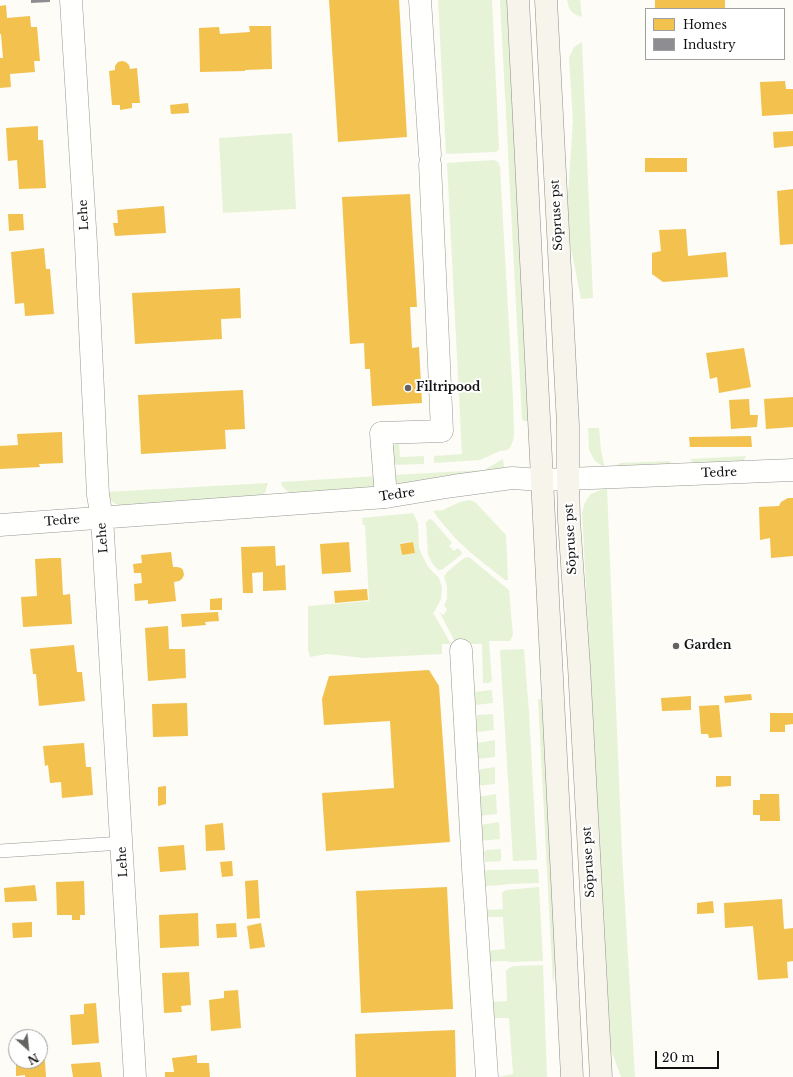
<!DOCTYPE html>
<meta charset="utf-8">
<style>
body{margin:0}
#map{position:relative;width:793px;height:1077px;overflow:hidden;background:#fdfcf7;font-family:"Libre Baskerville",serif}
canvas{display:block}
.legend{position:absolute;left:645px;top:8px;width:140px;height:52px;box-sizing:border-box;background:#fff;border:1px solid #a0a0a0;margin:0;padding:5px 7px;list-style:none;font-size:12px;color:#111}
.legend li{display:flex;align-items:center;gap:8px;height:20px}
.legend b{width:20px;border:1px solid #a0a0a0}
.north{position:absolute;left:8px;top:1029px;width:40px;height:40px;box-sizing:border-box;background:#fff;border:1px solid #a0a0a0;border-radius:50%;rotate:153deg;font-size:11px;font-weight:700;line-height:16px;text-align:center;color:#111}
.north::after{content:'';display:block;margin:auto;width:14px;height:18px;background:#646362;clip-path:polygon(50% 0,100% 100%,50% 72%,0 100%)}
.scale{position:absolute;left:655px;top:1051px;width:64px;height:18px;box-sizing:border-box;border:2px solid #111;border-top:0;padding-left:5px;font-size:12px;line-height:14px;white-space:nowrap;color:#111;-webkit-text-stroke:3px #fff;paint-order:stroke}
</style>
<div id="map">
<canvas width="793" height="1077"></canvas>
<ul class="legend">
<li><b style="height:11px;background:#f2c14e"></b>Homes</li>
<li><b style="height:11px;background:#8d8d92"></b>Industry</li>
</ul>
<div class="north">N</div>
<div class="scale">20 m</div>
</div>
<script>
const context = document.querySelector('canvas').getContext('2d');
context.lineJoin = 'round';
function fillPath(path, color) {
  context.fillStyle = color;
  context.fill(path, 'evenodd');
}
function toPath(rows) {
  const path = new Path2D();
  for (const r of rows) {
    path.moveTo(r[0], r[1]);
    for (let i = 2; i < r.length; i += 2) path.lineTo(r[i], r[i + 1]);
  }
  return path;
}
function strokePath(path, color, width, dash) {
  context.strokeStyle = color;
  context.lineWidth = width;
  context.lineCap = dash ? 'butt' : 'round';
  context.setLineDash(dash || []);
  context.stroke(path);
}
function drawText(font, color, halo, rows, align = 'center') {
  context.font = font + ' "Libre Baskerville",serif';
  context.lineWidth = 4;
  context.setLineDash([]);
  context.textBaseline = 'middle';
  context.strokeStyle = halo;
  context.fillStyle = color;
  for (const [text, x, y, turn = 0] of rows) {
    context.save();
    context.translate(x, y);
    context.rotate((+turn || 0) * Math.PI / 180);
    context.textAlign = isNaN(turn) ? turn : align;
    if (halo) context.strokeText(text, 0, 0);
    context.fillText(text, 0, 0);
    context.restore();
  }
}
const green = toPath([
 [438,0,492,0,499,148,498,151,495,152,446,154],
 [500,0,508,0,531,420,526,421,524,421,522,419],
 [567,0,580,0,582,17,576,15,572,12,569,8],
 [582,42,593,298,581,299,566,223,573,121,569,58,574,47],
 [292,133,296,209,223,213,219,138],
 [494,160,498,162,500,167,513,399,514,434,513,441,510,448,507,450,500,451,480,460,434,463,434,456,462,454,447,163],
 [588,428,599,428,601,450,605,468,595,461,589,450],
 [399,443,400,457,424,456,424,464,392,465,392,447,396,444],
 [746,456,743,462,694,465,690,459],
 [503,459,504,468,401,485,395,481,393,475,484,470],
 [671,461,668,466,616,470,616,466,620,463],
 [378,476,375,485,370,488,290,494,282,486,281,482],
 [268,483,265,493,260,496,120,506,114,503,109,498,107,492],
 [607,488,622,853,635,1077,621,1077,611,1050,582,513,584,505,587,499,591,494,598,491],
 [470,500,475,502,506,535,508,580,505,580,471,553,455,538,438,518,433,511,443,510,460,502],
 [413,513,418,523,419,548,421,553,428,567,439,578,442,587,441,599,433,614,435,616,451,644,442,644,442,654,364,658,327,654,310,657,308,650,308,606,369,601,365,525,363,525,362,518],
 [413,542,415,553,402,555,400,543],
 [429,519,432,520,435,523,452,543,449,546,454,551,458,548,462,552,461,555,443,569,440,570,438,570,432,563,428,555,426,522],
 [469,557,509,590,513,635,510,641,489,641,492,681,489,683,483,683,482,644,456,644,440,613,444,615,447,609,444,606,447,599,447,586,444,577,446,573,464,558],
 [524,649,529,712,537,860,513,861,500,650],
 [492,690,493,703,475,705,474,692],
 [538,699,541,699,546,725,558,946,553,984],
 [493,714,494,730,477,732,477,715],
 [495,740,495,757,477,759,477,743],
 [495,767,495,784,476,786,476,770],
 [496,794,497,814,479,816,478,797],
 [499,822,500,839,480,841,480,825],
 [501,849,501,861,485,862,484,853,486,850],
 [538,869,539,883,509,884,502,885,485,886,485,871,489,870],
 [539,887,543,961,511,962,505,961,485,962,484,951,505,949,503,917,488,917,487,910,503,909,502,893,506,890],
 [543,965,547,1077,498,1077,513,1074,509,1018,494,1018,491,1002,507,1001,506,971,509,968,514,966]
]);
const homes = toPath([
 [329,0,399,0,407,137,338,142],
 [655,0,725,0,725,8,705,9,655,9],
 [6,5,7,18,30,16,31,27,37,27,40,61,34,61,35,72,10,74,11,87,0,88,0,58,3,58,1,34,0,34,0,6],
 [249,26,271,26,272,69,245,70,245,71,200,72,199,28,219,27,220,34,250,32],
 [122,61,126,62,129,65,130,69,137,68,140,103,132,103,132,108,120,110,120,105,112,105,109,71,115,70,115,66,118,62],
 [785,81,786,89,793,89,793,114,762,116,760,82],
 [188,103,189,113,171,114,170,105],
 [38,126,38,140,43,140,46,188,19,189,17,160,8,161,6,128],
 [793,131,793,146,774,148,773,132],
 [645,158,687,158,687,172,645,172],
 [793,189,793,244,780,245,777,191],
 [410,194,417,307,410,307,412,348,419,347,422,403,372,406,370,369,365,369,364,343,350,344,342,197],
 [164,206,166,233,115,236,113,223,118,223,117,210],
 [8,214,23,214,24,230,9,231],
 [686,229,688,256,726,252,728,277,663,282,652,274,652,253,661,251,659,230],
 [44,248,46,269,50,269,54,314,25,316,24,303,15,304,11,252],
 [240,288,241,318,221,319,222,339,135,344,132,293],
 [744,348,751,387,719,393,717,377,710,379,706,353],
 [243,390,245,429,225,430,226,449,141,454,138,395],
 [793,397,793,427,766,429,764,399],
 [749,399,750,415,758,415,757,427,731,429,729,400],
 [62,432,63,463,39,464,40,467,0,469,0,446,18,445,17,434],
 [751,436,752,447,690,447,689,437],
 [788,498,793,498,793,556,771,558,770,538,760,540,759,507,779,506,781,502],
 [349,542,351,572,322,574,320,544],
 [413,542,415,553,402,555,400,544],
 [275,546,276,566,285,565,286,590,263,591,263,572,252,573,253,593,243,593,241,547],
 [171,552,173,567,177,567,181,568,183,570,184,575,182,579,179,581,174,582,176,601,148,604,148,600,135,601,134,584,142,583,141,573,134,573,133,564,142,563,141,555],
 [53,558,61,558,63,595,70,594,72,624,23,627,21,597,37,596,35,559],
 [367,589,368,600,335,603,334,591],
 [222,598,222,610,210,610,210,599],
 [218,612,219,621,205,622,206,625,182,627,181,614],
 [168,626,169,649,185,649,186,678,148,681,145,628],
 [74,645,77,672,82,672,85,701,39,706,36,674,33,674,30,649],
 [429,670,439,686,450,842,326,851,322,793,394,788,390,721,324,725,322,699,329,676],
 [751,694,752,700,725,703,724,696],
 [691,696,691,710,662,711,661,698],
 [187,703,188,736,153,737,152,704],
 [719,705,722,737,709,738,708,734,701,734,699,706],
 [770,713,793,713,793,724,785,725,785,732,770,732],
 [84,743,86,767,91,767,93,795,62,798,61,782,50,783,48,765,45,766,43,746],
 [716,776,731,776,731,786,716,787],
 [166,786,166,804,158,806,158,787],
 [760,794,779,794,780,821,760,821,760,815,753,815,753,800,760,800],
 [223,823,225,850,206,851,205,825],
 [184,845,186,870,160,872,158,847],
 [232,861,233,876,222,877,220,862],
 [258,880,260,918,247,919,245,881],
 [84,881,85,915,80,915,80,920,72,920,72,915,57,915,56,882],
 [35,885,37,901,5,902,4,888],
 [447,887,453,1009,361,1013,356,891],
 [782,899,784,929,793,928,793,961,787,962,788,978,758,980,753,926,725,928,724,903],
 [713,901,714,913,697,914,697,903],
 [198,913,199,946,160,948,159,915],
 [32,922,32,937,13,938,12,923],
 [236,923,237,937,217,938,216,924],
 [261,923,265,947,250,949,247,926],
 [189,972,191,1005,181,1006,182,1012,164,1013,162,973],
 [238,990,241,1028,211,1031,209,1000,224,998,224,991],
 [96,1003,99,1043,72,1045,70,1015,84,1014,84,1004],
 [455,1030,456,1077,356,1077,355,1034],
 [40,1047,44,1047,46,1077,25,1077,25,1075,16,1076,16,1061,40,1061],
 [197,1055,197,1063,209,1063,210,1077,165,1077,165,1072,174,1072,172,1058],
 [100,1062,102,1077,73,1077,71,1064]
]);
const industry = toPath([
 [31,0,50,0,50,2,31,3]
]);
const service = toPath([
 [0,851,122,843]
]);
const minor = toPath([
 [71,0,86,244,98,495,102,518,103,534,135,1077],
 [420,0,430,155],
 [386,497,381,433,442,431,430,164],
 [0,525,386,497,453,486,512,478,542,480,793,470],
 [461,650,473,868,487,1077]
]);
const secondary = toPath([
 [518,0,572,1077],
 [546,0,568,425,568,479,569,520,579,666,601,1077]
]);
const markers = [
 [408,388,4,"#646362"],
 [676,646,4,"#646362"]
];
const streetNames = [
 ["Lehe",84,215,-93],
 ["Sõpruse pst",557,215,-93],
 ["Tedre",719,473,-2],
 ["Tedre",397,495,-8],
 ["Tedre",62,521,-4],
 ["Lehe",103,538,-94],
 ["Sõpruse pst",571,539,-93],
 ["Lehe",123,862,-93],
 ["Sõpruse pst",589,862,-93]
];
const poiNames = [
 ["Filtripood",416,388],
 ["Garden",684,646]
];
fillPath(green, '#e7f3d7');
fillPath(homes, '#f2c14e');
fillPath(industry, '#8d8d92');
strokePath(service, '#979795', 14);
strokePath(minor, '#979795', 23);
strokePath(secondary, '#8e8d8b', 23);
strokePath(service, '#fffffe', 13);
strokePath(minor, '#fffffe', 22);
strokePath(secondary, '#f6f4eb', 22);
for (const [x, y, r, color] of markers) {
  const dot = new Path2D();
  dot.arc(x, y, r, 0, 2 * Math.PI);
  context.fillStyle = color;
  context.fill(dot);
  strokePath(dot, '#fff', 1.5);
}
drawText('12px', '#111', '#fff', streetNames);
drawText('bold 12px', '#111', '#fff', poiNames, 'left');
</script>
